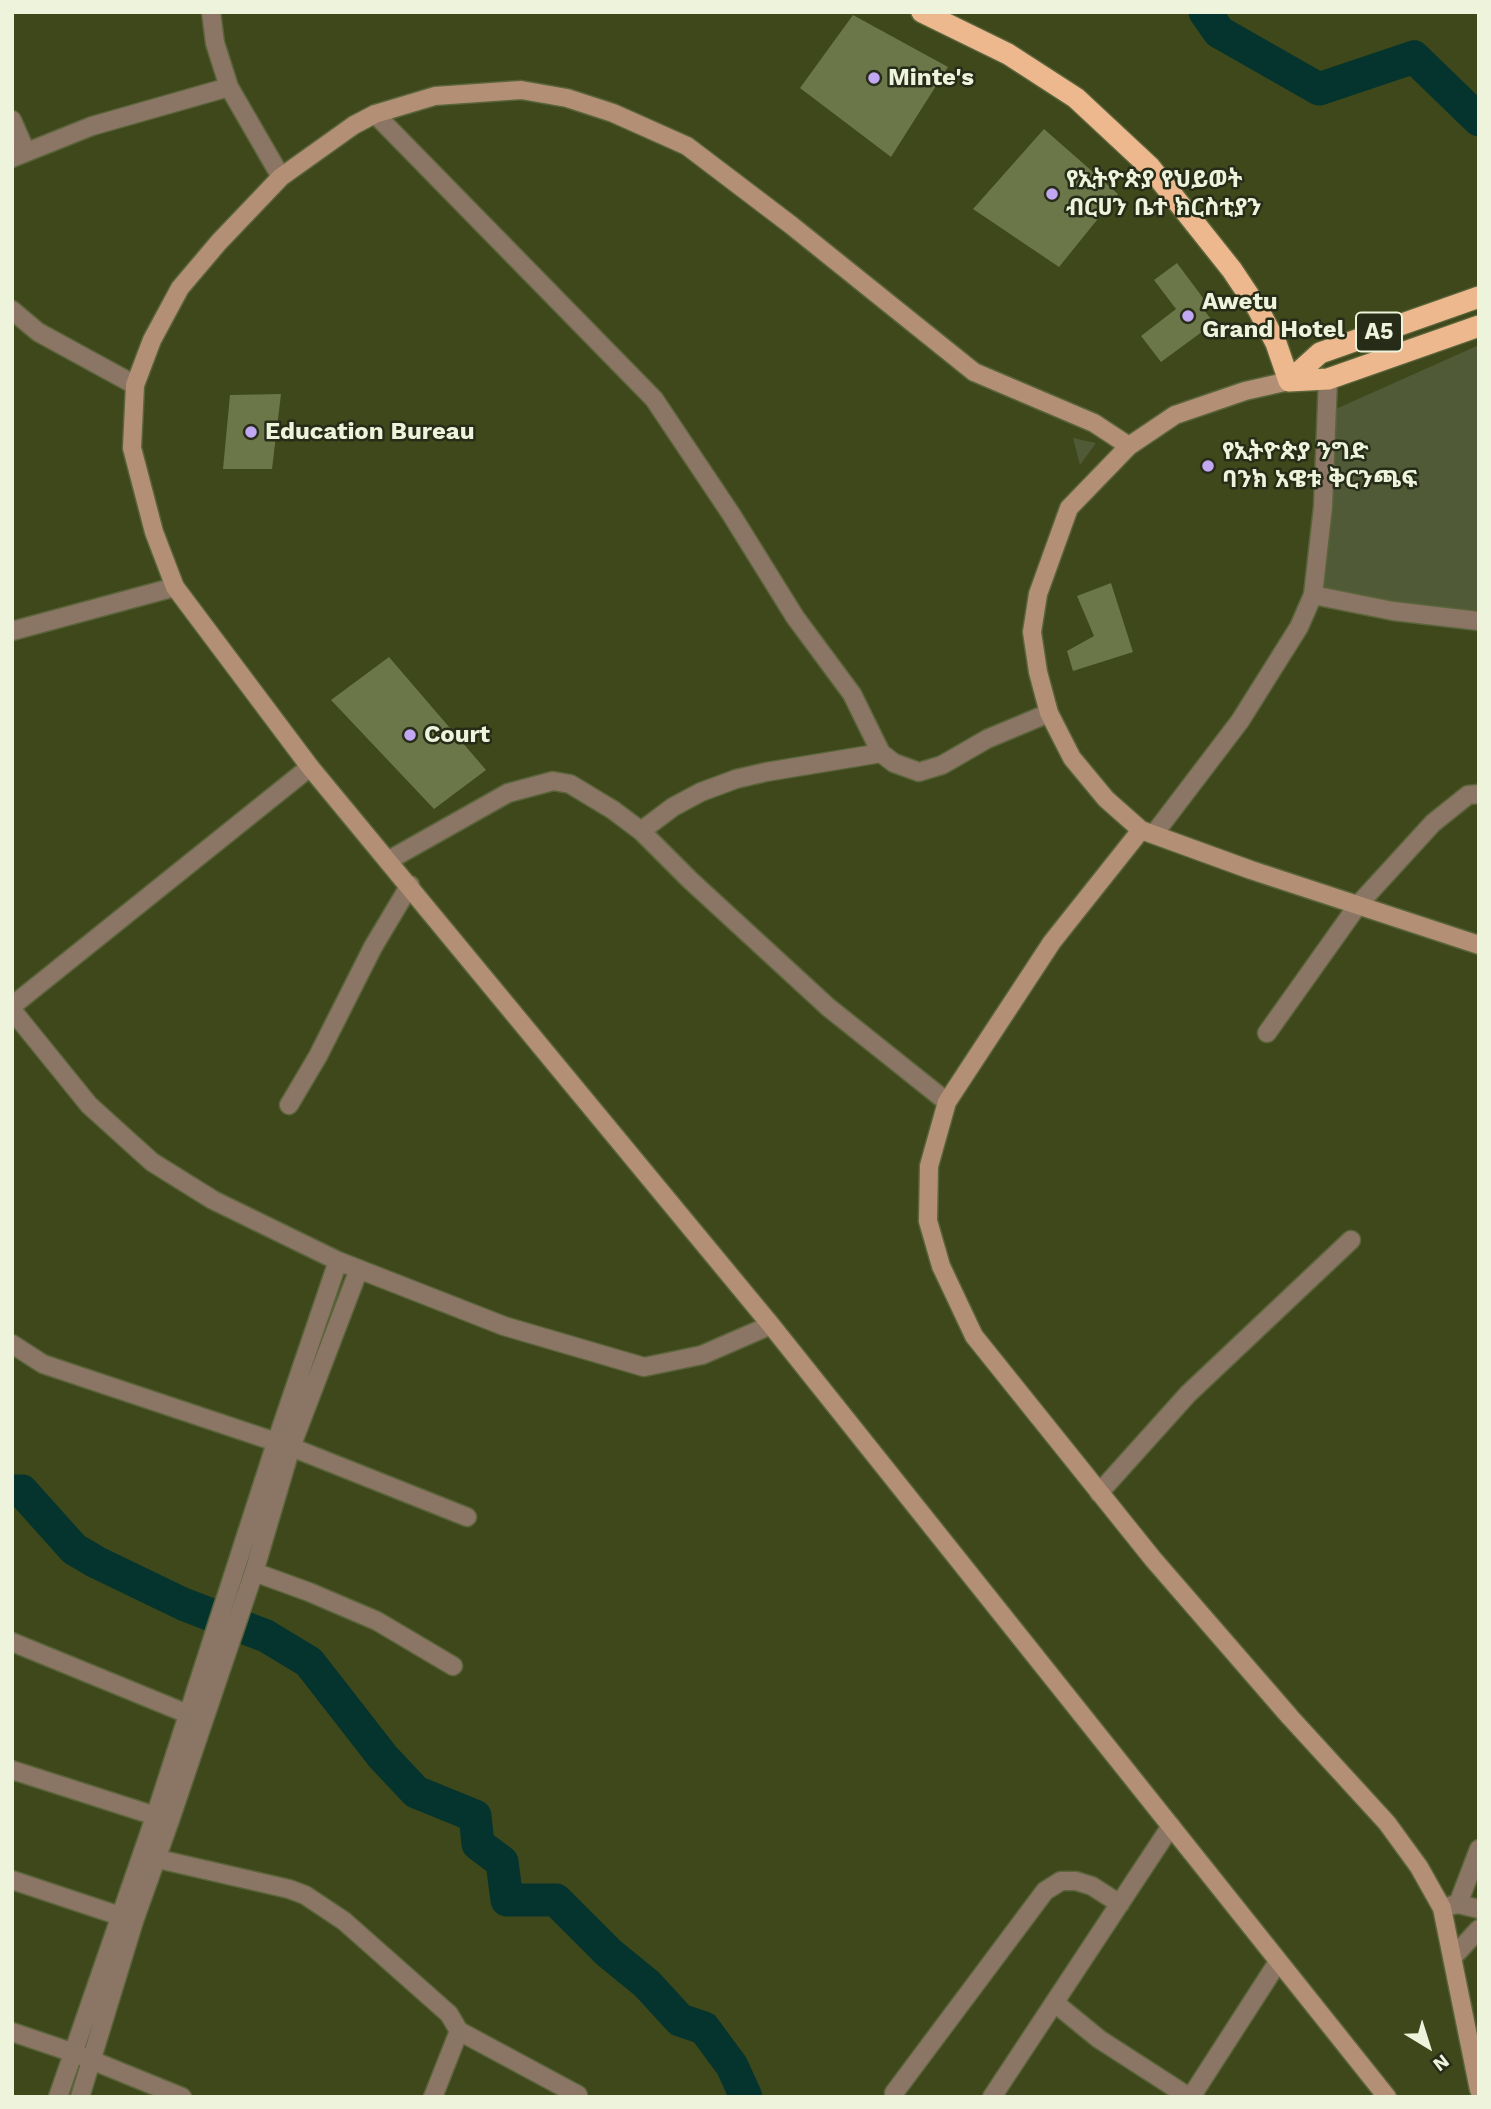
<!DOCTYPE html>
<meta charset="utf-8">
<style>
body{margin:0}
#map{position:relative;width:1491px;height:2109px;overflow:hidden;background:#3e481b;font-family:"Work Sans",sans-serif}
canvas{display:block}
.frame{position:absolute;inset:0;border:14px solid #edf4db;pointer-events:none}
.north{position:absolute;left:1393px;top:2011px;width:70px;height:70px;-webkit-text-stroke:5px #272c18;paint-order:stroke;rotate:142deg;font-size:19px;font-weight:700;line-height:28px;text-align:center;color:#edf4db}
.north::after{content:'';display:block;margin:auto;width:24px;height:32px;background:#edf4db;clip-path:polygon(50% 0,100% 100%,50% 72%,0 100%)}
</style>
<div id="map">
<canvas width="1491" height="2109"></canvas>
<div class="frame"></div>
<div class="north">N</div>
</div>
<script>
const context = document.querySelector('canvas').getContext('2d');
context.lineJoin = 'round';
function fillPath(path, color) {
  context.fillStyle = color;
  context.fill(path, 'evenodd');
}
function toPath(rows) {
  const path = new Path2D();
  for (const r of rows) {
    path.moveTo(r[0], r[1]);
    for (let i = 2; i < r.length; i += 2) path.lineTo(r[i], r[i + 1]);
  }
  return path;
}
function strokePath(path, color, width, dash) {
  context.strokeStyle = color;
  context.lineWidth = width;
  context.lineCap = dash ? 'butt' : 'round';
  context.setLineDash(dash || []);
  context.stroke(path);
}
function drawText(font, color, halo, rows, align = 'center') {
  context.font = font + ' "Work Sans","Noto Sans Ethiopic",sans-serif';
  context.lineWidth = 5;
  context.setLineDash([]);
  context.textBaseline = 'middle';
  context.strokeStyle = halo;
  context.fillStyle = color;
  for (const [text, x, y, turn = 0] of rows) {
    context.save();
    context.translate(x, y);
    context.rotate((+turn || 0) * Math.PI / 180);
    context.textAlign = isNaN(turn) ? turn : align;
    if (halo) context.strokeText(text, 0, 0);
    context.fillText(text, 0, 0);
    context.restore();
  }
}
const green = toPath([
 [1479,345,1479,628,1301,604,1329,412],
 [1073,438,1096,443,1080,465]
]);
const river = toPath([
 [1205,12,1219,32,1319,89,1414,57,1479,120],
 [12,1491,22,1491,74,1549,96,1562,183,1604,266,1636,309,1662,383,1757,416,1792,475,1816,478,1844,502,1862,507,1900,556,1900,609,1953,647,1984,680,2020,704,2028,732,2066,746,2097]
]);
const building = toPath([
 [853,15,948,67,891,157,800,88],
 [1044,129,1118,194,1059,267,973,209],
 [1177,263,1209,306,1204,310,1214,323,1161,362,1141,336,1176,309,1154,280],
 [281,394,272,469,223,469,230,395],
 [1111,583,1133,652,1073,671,1067,651,1094,636,1077,596],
 [389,657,486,770,434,809,331,700]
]);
const street = toPath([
 [211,12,215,43,229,87,281,177],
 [375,114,654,399,731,514,795,617,852,694,881,753,894,763,919,772,942,765,987,739,1049,713],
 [12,120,26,152],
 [12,158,92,126,229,87],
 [12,310,38,332,135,385],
 [1313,595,1393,611,1479,621],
 [12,631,175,587],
 [641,831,673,807,701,792,736,779,766,772,881,753],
 [1154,834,1240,721,1299,627,1313,595,1323,507,1328,379],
 [389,860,508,793,553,781,570,784,613,810,641,831,690,880,828,1007,947,1102],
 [12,1006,310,767],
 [12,1010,89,1105,152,1162,213,1200,338,1261,504,1326,644,1367,702,1355,771,1325],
 [1267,1033,1358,905,1433,823,1468,795,1479,794],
 [289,1105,318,1056,373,947,410,885],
 [12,1344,43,1364,291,1447,467,1517],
 [1099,1493,1188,1394,1351,1240],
 [254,1572,309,1592,377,1621,453,1666],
 [12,1642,200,1719],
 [12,1770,165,1819],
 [145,1856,289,1889,305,1895,344,1921,449,2014,459,2031,578,2095],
 [12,1880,132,1920],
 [1458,1904,1479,1849],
 [1449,1906,1458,1904,1479,1909],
 [1454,1956,1479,1929],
 [1055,2003,1099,2039,1189,2097],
 [12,2032,74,2053,182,2097],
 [894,2093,1045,1891,1061,1881,1076,1881,1092,1886,1120,1904],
 [58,2097,155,1817,276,1443,338,1261],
 [80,2097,134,1921,170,1820,254,1572,291,1447,359,1269],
 [433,2097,459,2031],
 [992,2097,1171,1826],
 [1191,2097,1278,1962]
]);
const secondary = toPath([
 [1289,381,1245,391,1175,415,1129,446,1069,508,1038,594,1032,632,1038,672,1049,713,1072,758,1106,799,1141,830,1251,870,1479,945],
 [1129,446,1094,423,974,372,791,225,687,146,613,113,567,98,521,90,435,96,375,114,354,125,281,177,219,242,180,288,152,340,135,385,132,448,154,532,175,587,310,767,771,1325,1387,2097],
 [1141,830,1052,942,947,1102,929,1166,928,1221,941,1266,974,1336,1153,1559,1290,1717,1387,1823,1419,1867,1442,1908,1479,2090]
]);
const highway = toPath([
 [922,12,1008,54,1076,98,1150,167,1232,270,1258,309,1276,343,1289,381],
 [1289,381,1320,353,1479,297],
 [1289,381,1328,379,1479,326]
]);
const markers = [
 [874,78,7,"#c2a7f2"],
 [1052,194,7,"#c2a7f2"],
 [1188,316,7,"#c2a7f2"],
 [251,432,7,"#c2a7f2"],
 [1208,466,7,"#c2a7f2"],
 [410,735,7,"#c2a7f2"]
];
const shields = [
 [1379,332,46]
];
const shieldNames = [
 ["A5",1379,332]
];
const poiNames = [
 ["Minte's",888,78],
 ["የኢትዮጵያ የህይወት",1066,180],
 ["ብርሀን ቤተ ክርስቲያን",1066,208],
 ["Awetu",1202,302],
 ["Grand Hotel",1202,330],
 ["Education Bureau",265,432],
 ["የኢትዮጵያ ንግድ",1222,452],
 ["ባንክ አዌቱ ቅርንጫፍ",1222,480],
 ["Court",424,735]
];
fillPath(green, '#515a37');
strokePath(river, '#04342d', 33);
fillPath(building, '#6b7749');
strokePath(street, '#5a643a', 21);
strokePath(secondary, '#5a643a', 21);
strokePath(highway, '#5a643a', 24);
strokePath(street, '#8b7564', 18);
strokePath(secondary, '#b39075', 18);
strokePath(highway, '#edb88d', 21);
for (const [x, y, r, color] of markers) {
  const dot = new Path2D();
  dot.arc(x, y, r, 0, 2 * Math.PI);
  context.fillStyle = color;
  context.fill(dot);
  strokePath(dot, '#272c18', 2.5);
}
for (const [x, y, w] of shields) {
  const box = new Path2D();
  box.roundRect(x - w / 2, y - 19.5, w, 39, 5);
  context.fillStyle = '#272c18';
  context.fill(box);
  strokePath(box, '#edf4db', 2);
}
drawText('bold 23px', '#edf4db', null, shieldNames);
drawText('bold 24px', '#edf4db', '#272c18', poiNames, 'left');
</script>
